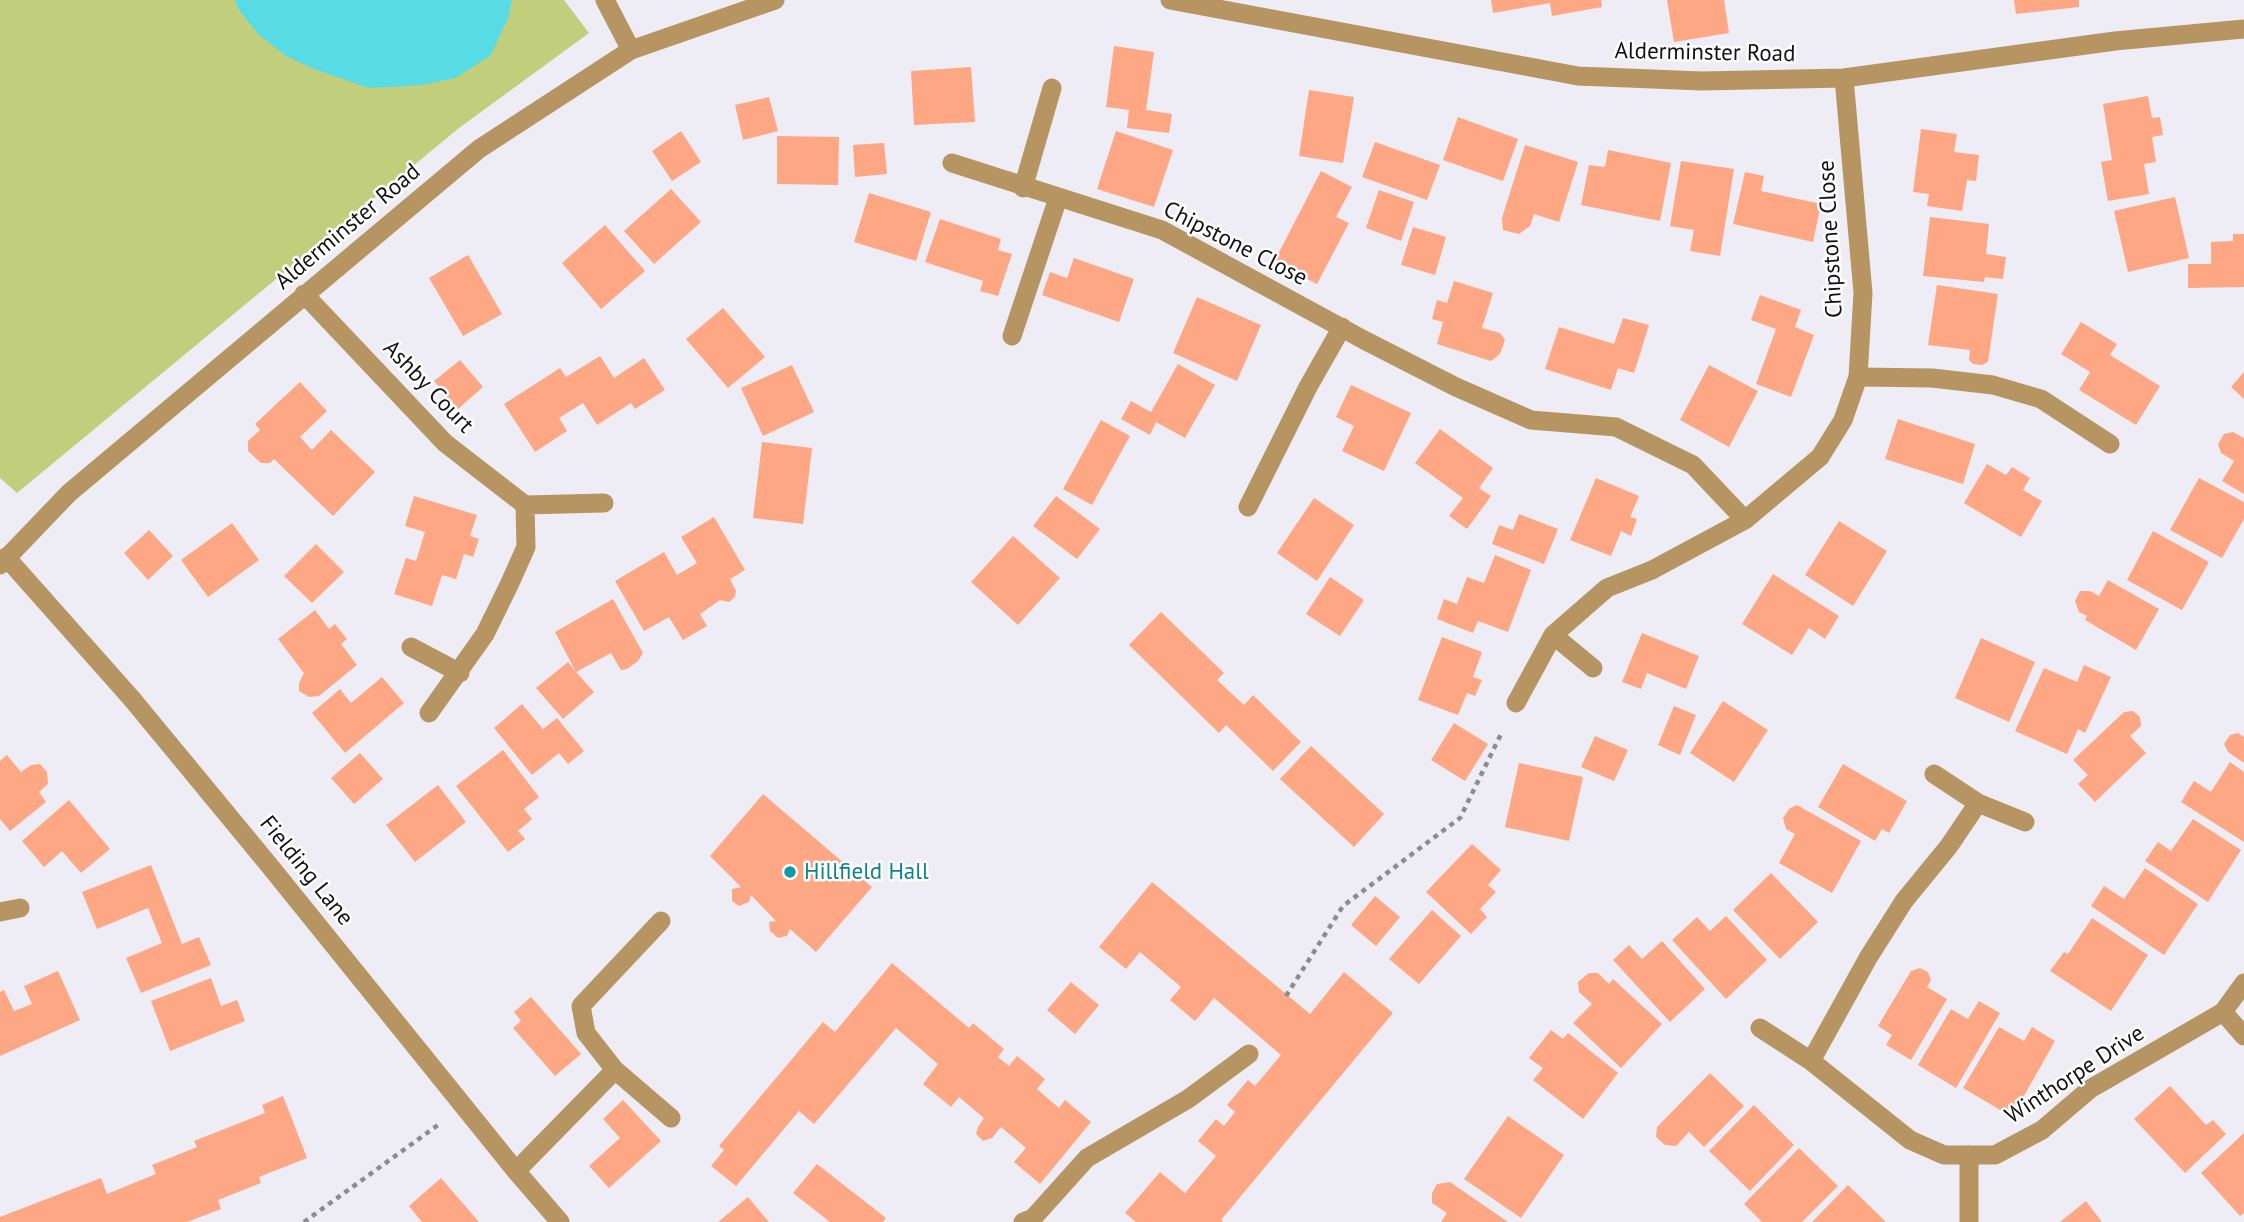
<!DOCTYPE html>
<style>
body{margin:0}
canvas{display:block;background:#eeecf4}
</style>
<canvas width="2244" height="1222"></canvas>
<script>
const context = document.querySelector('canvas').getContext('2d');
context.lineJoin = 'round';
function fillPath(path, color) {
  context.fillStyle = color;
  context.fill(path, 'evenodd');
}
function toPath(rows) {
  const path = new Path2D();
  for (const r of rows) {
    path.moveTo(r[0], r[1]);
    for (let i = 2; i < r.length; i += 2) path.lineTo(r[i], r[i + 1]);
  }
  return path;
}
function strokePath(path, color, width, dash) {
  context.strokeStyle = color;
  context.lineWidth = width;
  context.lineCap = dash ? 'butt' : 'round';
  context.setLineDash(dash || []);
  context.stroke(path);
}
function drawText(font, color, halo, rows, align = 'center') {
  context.font = font + ' "PT Sans",sans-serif';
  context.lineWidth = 5;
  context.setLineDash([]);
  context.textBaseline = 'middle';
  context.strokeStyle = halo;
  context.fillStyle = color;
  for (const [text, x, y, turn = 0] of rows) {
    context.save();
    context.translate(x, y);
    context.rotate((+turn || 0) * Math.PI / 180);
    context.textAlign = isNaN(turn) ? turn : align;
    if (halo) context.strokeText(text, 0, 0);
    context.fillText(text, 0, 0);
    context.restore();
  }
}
const green = toPath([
 [0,0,564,0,589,33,459,128,17,493,0,478]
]);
const water = toPath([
 [235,0,512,0,508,18,491,55,455,78,422,85,369,88,314,69,286,56,259,35,239,10]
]);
const building = toPath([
 [1491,0,1601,0,1602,7,1552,16,1550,3,1493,13],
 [1667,0,1724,0,1729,33,1674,42],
 [2014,0,2079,0,2079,7,2016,14],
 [1114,46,1154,52,1146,110,1172,114,1169,133,1127,128,1129,110,1106,107],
 [971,67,975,122,914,125,911,71],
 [1309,90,1354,97,1343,163,1299,156],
 [2148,96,2152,118,2160,117,2163,135,2152,137,2156,162,2144,164,2149,194,2108,201,2101,162,2112,160,2103,104],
 [769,97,778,131,743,140,735,105],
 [1458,117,1518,139,1503,181,1443,160],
 [1921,129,1957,134,1954,152,1979,155,1976,181,1967,180,1962,211,1927,206,1929,194,1913,192],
 [681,131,701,162,672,181,652,151],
 [1116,131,1173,150,1154,207,1097,189],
 [777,136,839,137,838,185,777,184],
 [1375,142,1440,165,1427,200,1362,177],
 [884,143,887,174,855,177,853,145],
 [1525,145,1578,162,1559,222,1534,214,1530,226,1519,234,1503,230,1502,218],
 [1608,150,1671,163,1660,221,1581,205,1589,165,1605,167],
 [1681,161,1734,169,1720,256,1690,251,1694,230,1670,226],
 [1321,171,1352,187,1336,217,1349,223,1317,284,1274,262],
 [1745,172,1764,176,1761,191,1821,204,1813,242,1733,224],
 [671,189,701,222,654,264,624,231],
 [1379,190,1414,202,1401,241,1366,228],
 [869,193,931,212,916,261,854,242],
 [2175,197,2189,258,2128,272,2114,211],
 [1930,217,1989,224,1986,254,2006,257,2003,279,1985,277,1984,282,1923,276],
 [940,219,1001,239,998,250,1012,254,998,296,980,291,983,281,925,262],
 [605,225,645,271,601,309,562,263],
 [1413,227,1446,237,1435,275,1401,265],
 [2233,234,2244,234,2244,287,2188,288,2188,264,2211,264,2211,242,2233,241],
 [468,255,502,314,463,336,429,278],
 [1074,258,1134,279,1119,322,1042,295,1050,272,1067,278],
 [1454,281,1493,293,1482,328,1500,333,1505,340,1500,354,1491,361,1437,344,1443,322,1432,319,1437,300,1447,303],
 [1937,285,1998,294,1988,362,1982,365,1973,364,1969,360,1970,350,1928,345],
 [1760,295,1801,310,1795,327,1814,335,1791,397,1756,384,1776,329,1751,320],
 [1197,297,1261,325,1237,381,1173,353],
 [723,308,765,357,728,388,686,339],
 [1623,318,1649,325,1634,373,1618,368,1611,390,1545,369,1559,327,1614,344],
 [2081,322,2117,344,2110,355,2160,386,2136,425,2079,390,2090,372,2061,354],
 [600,356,614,378,644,358,665,390,635,409,631,403,597,425,583,403,559,418,567,431,535,452,504,404,560,368,566,377],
 [460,360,483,387,458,409,434,381],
 [1178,364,1215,385,1185,438,1156,422,1150,435,1121,419,1131,401,1151,412],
 [792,365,814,412,763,436,741,388],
 [1709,365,1758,391,1729,447,1680,420],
 [2244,372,2244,399,2231,387],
 [300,382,327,411,300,437,312,450,331,430,375,472,333,516,274,459,270,463,261,463,248,451,248,441,260,430,255,424],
 [1351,385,1411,413,1384,471,1342,451,1354,426,1336,417],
 [1898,419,1975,444,1963,484,1885,459],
 [1101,420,1130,436,1092,505,1063,489],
 [1440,429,1493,468,1479,488,1491,496,1467,529,1449,516,1463,498,1415,463],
 [2233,432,2244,438,2244,494,2222,481,2234,461,2221,453,2218,444,2224,434],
 [762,442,812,448,803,524,753,518],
 [1987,464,2006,475,2012,467,2030,478,2023,490,2042,501,2021,537,1964,503],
 [1596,478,1639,496,1630,517,1637,519,1631,536,1621,531,1611,556,1570,540],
 [2199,478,2244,502,2244,519,2222,558,2170,530],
 [414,496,477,515,470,536,479,539,473,557,464,554,456,579,442,575,432,606,394,594,406,558,416,561,425,532,405,526],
 [1056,496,1100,529,1077,559,1033,526],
 [1314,498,1354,525,1317,581,1277,553],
 [1519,514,1558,529,1544,564,1492,544,1499,525,1513,530],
 [714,517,745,570,730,579,736,591,735,597,729,602,720,600,700,614,707,626,683,640,669,617,644,631,615,581,664,552,677,575,697,563,681,537],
 [1839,521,1887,551,1853,606,1805,575],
 [232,523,259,560,208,597,181,560],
 [149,530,173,556,148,580,124,553],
 [2153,531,2209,562,2182,610,2127,580],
 [1013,536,1060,578,1018,625,971,582],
 [316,544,344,572,312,603,284,576],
 [1495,555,1531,570,1508,632,1478,621,1473,633,1437,619,1444,599,1457,604,1467,577,1484,583],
 [1773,574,1839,616,1825,639,1809,628,1792,655,1742,624],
 [1330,577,1364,600,1340,636,1306,614],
 [2108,580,2159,609,2136,650,2085,620,2087,616,2079,612,2075,601,2080,591,2090,591,2099,596],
 [613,599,643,653,638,661,627,669,621,670,611,653,576,672,594,692,563,719,536,688,568,662,576,672,555,632],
 [315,610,329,629,335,624,347,639,341,644,357,665,319,696,309,697,299,691,299,683,304,673,278,639],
 [1161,612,1224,673,1217,680,1244,705,1253,695,1301,742,1273,771,1226,725,1219,733,1129,645],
 [1642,633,1699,656,1686,689,1647,673,1641,689,1622,682],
 [1442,637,1482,652,1473,677,1482,680,1475,696,1467,693,1458,715,1418,700],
 [1981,638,2035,662,2009,722,1955,698],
 [2084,665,2111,677,2085,733,2078,729,2067,754,2015,731,2044,668,2077,682],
 [382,677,404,703,345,753,312,713,340,689,351,703],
 [1723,701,1768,730,1734,782,1690,753],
 [522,704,543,729,557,718,584,751,568,764,559,753,532,775,494,728],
 [1674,706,1696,715,1680,755,1658,745],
 [2133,711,2140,717,2141,726,2130,736,2146,753,2095,802,2078,784,2088,775,2073,760,2124,712],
 [1454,723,1488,744,1465,781,1431,760],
 [2238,733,2244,737,2244,763,2228,752,2224,744,2230,735],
 [1595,736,1628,750,1614,781,1581,767],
 [1311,746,1384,814,1354,847,1280,779],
 [503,750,539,797,524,809,532,819,518,831,525,839,508,852,456,786],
 [360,753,383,779,354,804,331,778],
 [7,755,21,772,31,765,40,764,47,772,48,784,39,792,46,802,10,831,0,819,0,761],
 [2230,762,2244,772,2244,842,2181,802,2194,781,2211,792],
 [1519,763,1583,777,1569,841,1505,827],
 [1843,764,1907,801,1889,833,1882,829,1875,841,1818,807],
 [438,785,466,822,415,862,386,825],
 [763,794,872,887,816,952,790,929,787,936,778,938,770,931,769,922,776,921,751,895,749,902,739,906,732,901,732,889,741,887,710,856],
 [69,800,110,849,81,873,62,851,44,867,22,841],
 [1797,805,1861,841,1832,893,1779,863,1795,834,1786,829,1783,818,1790,808],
 [2193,819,2241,850,2208,902,2145,861,2158,842,2171,851],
 [1472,844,1501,870,1488,885,1496,892,1480,909,1487,917,1471,934,1426,892],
 [151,865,182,944,199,937,211,965,141,993,126,958,162,943,148,908,97,929,82,892],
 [2145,868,2198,904,2164,955,2091,906,2104,886,2124,899],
 [1771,873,1818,922,1780,959,1733,910],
 [1152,882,1310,1014,1344,972,1393,1013,1221,1220,1223,1222,1136,1222,1125,1213,1160,1172,1185,1193,1216,1156,1198,1141,1216,1119,1224,1126,1235,1112,1227,1105,1248,1080,1255,1086,1281,1055,1214,998,1195,1021,1170,1000,1181,987,1140,952,1126,969,1099,947],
 [1375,896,1400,917,1376,946,1351,925],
 [1432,910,1461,936,1419,984,1389,959],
 [1726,916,1767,960,1726,999,1672,940,1697,917,1710,931],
 [2092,918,2148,955,2111,1011,2050,971,2064,952,2068,954],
 [1662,941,1705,989,1670,1022,1613,960,1629,945,1642,959],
 [892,963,969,1028,973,1023,1004,1049,998,1057,1009,1066,1017,1056,1045,1079,1037,1089,1059,1108,1065,1100,1091,1122,1040,1184,1014,1162,1026,1148,1001,1127,992,1138,983,1141,976,1134,978,1127,984,1118,959,1097,951,1107,923,1084,938,1064,896,1028,814,1124,799,1111,736,1186,711,1166,724,1150,719,1146,823,1022,835,1032],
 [1920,968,1928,972,1931,980,1927,987,1947,999,1911,1060,1886,1045,1892,1035,1878,1026,1911,971],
 [58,971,80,1020,0,1056,0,992,4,990,14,1011,32,1004,24,986],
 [1589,973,1598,973,1609,984,1613,979,1662,1024,1621,1068,1573,1023,1592,1004,1579,992,1578,982],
 [211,978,221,1006,237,1000,245,1021,170,1051,151,1001],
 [1071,982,1099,1005,1075,1034,1047,1010],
 [531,997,581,1054,555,1076,513,1028,521,1021,514,1012],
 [1979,1001,2000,1013,1956,1088,1918,1065,1951,1009,1968,1019],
 [1999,1027,2024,1041,2032,1027,2055,1041,2012,1117,1963,1088],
 [1551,1030,1563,1039,1568,1033,1618,1073,1583,1119,1533,1080,1543,1068,1529,1058],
 [1710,1073,1744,1106,1704,1147,1689,1132,1676,1146,1665,1145,1656,1137,1657,1127],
 [2170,1086,2206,1125,2213,1120,2226,1134,2185,1173,2134,1119],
 [283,1096,307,1158,259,1177,261,1183,218,1200,221,1209,187,1222,0,1222,0,1217,101,1178,107,1194,156,1174,152,1165,197,1147,194,1141,265,1113,262,1105],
 [623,1100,661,1141,609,1188,589,1166,620,1138,603,1119],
 [1754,1105,1794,1145,1750,1191,1709,1151],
 [1508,1116,1564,1155,1521,1218,1464,1179],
 [2244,1133,2244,1213,2240,1216,2201,1173],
 [1799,1148,1838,1186,1802,1222,1762,1222,1744,1204],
 [817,1164,886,1218,883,1222,830,1222,793,1193],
 [441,1178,479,1222,422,1222,409,1206],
 [1450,1182,1508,1222,1441,1222,1447,1213,1432,1203,1432,1193,1437,1184],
 [1848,1185,1886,1222,1812,1222],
 [748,1197,769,1222,718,1222],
 [2086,1201,2102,1222,2060,1222]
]);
const path = toPath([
 [1286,996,1343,906,1460,818,1502,732],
 [304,1222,438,1125]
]);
const service = toPath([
 [1012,336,1058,198],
 [1858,377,1932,378,1993,385,2041,399,2110,444],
 [1553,635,1593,668],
 [1516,703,1553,635,1607,588,1652,570],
 [1969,1155,1969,1222]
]);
const minor = toPath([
 [605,0,631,50],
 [1170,0,1578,76,1702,81,1844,78,2115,41,2244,29],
 [952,163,1162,230,1364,340,1456,387,1531,420,1616,427,1693,465,1745,520,1820,457,1843,420,1858,377,1863,293,1844,78],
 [1023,188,1052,88],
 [304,294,445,443,525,505,526,547,509,585,485,634,429,713],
 [525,505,604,503],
 [1248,507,1308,387,1342,327],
 [6,557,132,699,269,865,516,1171,560,1222],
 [0,565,69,493,479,149,631,50,775,0],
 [1652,570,1745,520],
 [411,647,460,673],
 [1934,774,1978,803,1949,846,1904,901,1868,958,1811,1061,1910,1140,1944,1155,1995,1155,2042,1130,2090,1089,2223,1012,2244,983],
 [1978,803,2025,822],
 [0,912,20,908],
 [661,921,581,1006,586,1033,615,1070,671,1118],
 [2223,1012,2244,1036],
 [1760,1028,1811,1061],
 [516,1171,615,1070],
 [1023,1222,1033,1218,1087,1158,1188,1099,1249,1054]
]);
const markers = [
 [790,872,7,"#0f9aa8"]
];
const streetNames = [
 ["Alderminster Road",1705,53,1],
 ["Alderminster Road",348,227,-40],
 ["Chipstone Close",1831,239,-93],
 ["Chipstone Close",1235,244,27],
 ["Ashby Court",428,387,46],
 ["Fielding Lane",306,871,51],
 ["Winthorpe Drive",2075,1075,-33]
];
const cultureNames = [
 ["Hillfield Hall",804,872]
];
fillPath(green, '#c1ce7c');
fillPath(water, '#57dce6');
fillPath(building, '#fea784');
strokePath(path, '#8c8b90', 4.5, [5, 5]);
strokePath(service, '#b69562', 19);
strokePath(minor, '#b69562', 19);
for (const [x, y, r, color] of markers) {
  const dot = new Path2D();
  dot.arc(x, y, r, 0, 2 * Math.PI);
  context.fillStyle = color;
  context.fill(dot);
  strokePath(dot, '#fff', 2.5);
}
drawText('23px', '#121214', '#fff', streetNames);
drawText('23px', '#0d838f', '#fff', cultureNames, 'left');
</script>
